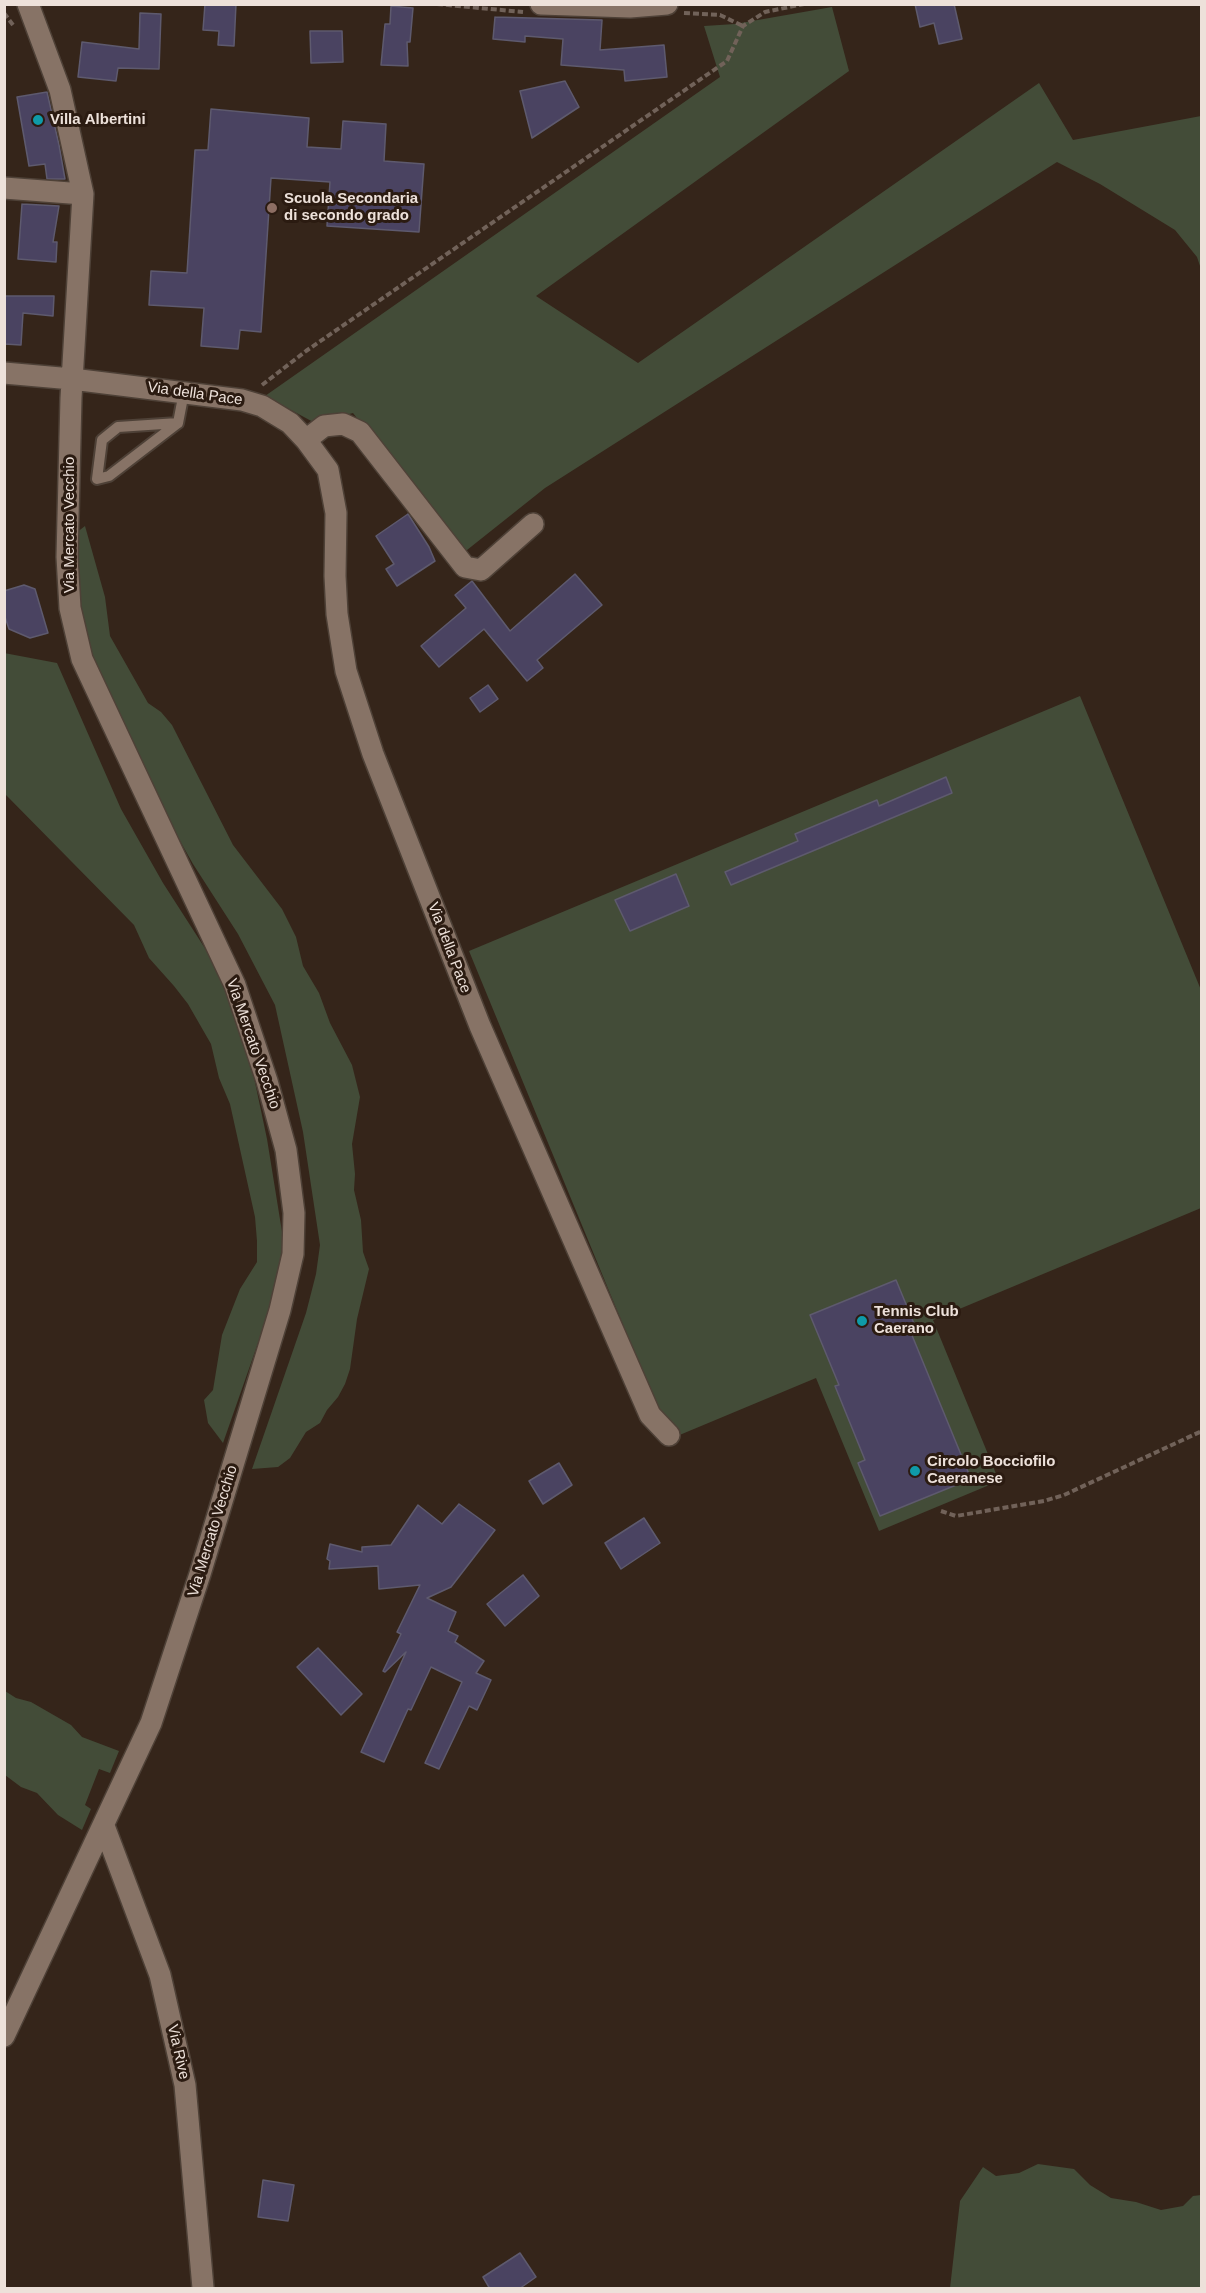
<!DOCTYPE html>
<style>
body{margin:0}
#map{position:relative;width:1206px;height:2293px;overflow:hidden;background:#35251a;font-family:Helvetica,sans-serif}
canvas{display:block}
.frame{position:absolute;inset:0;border:6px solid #ede1da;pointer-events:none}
</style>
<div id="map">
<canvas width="1206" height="2293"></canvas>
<div class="frame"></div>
</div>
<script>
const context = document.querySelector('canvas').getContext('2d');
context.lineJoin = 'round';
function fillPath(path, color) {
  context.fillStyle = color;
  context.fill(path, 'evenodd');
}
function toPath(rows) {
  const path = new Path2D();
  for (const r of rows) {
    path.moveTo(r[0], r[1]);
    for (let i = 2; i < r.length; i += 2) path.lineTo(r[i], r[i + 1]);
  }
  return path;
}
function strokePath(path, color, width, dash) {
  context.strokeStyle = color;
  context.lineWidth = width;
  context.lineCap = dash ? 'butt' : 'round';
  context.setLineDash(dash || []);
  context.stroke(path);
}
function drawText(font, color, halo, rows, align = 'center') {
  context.font = font + ' Helvetica,sans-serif';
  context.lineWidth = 6;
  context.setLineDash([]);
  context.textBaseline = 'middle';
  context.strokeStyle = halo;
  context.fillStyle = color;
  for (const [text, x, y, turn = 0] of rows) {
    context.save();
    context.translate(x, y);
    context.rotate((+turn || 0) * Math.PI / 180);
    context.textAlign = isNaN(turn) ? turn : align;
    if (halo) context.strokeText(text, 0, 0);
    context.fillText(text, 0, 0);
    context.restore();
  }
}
const green = toPath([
 [832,7,849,71,536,296,638,363,1039,83,1073,140,1201,116,1201,269,1197,257,1175,230,1100,184,1057,162,545,488,462,554,353,413,315,423,265,396,720,77,704,26,735,24],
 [85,526,105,597,110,636,148,703,161,712,172,725,233,845,282,909,296,937,303,966,319,993,330,1023,352,1065,360,1097,352,1144,355,1174,354,1190,361,1220,363,1252,369,1269,357,1319,350,1369,345,1384,338,1397,327,1410,320,1423,306,1432,290,1458,278,1467,252,1469,306,1313,316,1274,320,1245,303,1132,275,1005,238,934,193,864,153,793,103,683,78,616,76,533],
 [4,653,57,663,121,809,163,883,208,953,241,1016,267,1139,284,1244,281,1268,272,1303,223,1443,208,1423,204,1400,213,1390,222,1335,240,1289,257,1262,257,1241,255,1217,230,1104,219,1078,211,1044,188,1004,174,986,149,958,134,925,5,794],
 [1080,696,1201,990,1201,1208,933,1320,999,1481,879,1531,816,1378,670,1439,469,951],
 [5,1691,16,1698,31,1702,71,1725,82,1737,119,1751,110,1773,99,1769,85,1805,91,1809,82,1830,58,1815,37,1793,21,1787,5,1775],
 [1038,2164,1074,2169,1090,2185,1111,2198,1136,2202,1161,2210,1183,2206,1193,2196,1201,2195,1201,2288,950,2288,960,2201,983,2167,996,2176,1019,2173]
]);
const building = toPath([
 [205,4,236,4,234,46,218,45,219,31,203,30,205,4],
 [915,4,954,4,962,39,939,44,934,23,920,27,915,4],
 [391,6,413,8,410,42,407,42,408,66,381,65,385,24,390,24,391,6],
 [140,13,161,14,159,69,118,68,116,81,78,77,82,42,139,49,140,13],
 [495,17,602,20,600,50,664,45,667,77,625,81,624,70,561,65,563,39,525,36,525,42,493,39,495,17],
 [310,31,342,31,343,62,311,63,310,31],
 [565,81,579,107,532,138,520,91,565,81],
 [47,92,59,145,65,179,47,179,45,164,29,166,17,97,47,92],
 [211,109,309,118,307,147,341,149,343,121,386,124,384,161,424,164,419,232,327,226,330,182,271,178,261,332,240,330,238,349,201,346,204,308,149,305,151,271,187,273,195,150,208,150,211,109],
 [22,204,59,206,53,242,57,242,56,262,18,259,22,204],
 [4,296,54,296,53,316,23,313,21,345,4,344,4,296],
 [408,514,429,547,435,561,397,586,386,569,394,564,376,536,408,514],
 [575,574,602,605,537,660,543,668,527,681,484,629,439,667,421,646,466,608,455,595,472,581,510,631,575,574],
 [24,585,35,589,48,633,30,638,9,629,4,614,4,591,24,585],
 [488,685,498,699,480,712,470,698,488,685],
 [946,777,952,793,731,885,725,872,798,841,795,834,877,800,879,806,946,777],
 [676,874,689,906,630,931,615,900,676,874],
 [896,1280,915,1326,909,1328,971,1479,880,1516,858,1463,865,1460,835,1386,839,1385,810,1315,896,1280],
 [559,1463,572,1485,543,1504,529,1481,559,1463],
 [459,1504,495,1530,451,1587,427,1598,456,1612,448,1631,458,1636,455,1642,484,1661,476,1673,491,1680,477,1710,469,1706,439,1769,425,1763,462,1682,431,1667,411,1710,408,1709,384,1762,361,1752,406,1652,385,1672,383,1671,401,1634,397,1632,420,1585,379,1589,378,1566,329,1569,330,1561,327,1559,330,1544,362,1552,362,1547,391,1545,418,1505,442,1524,459,1504],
 [644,1518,660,1543,621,1569,605,1543,644,1518],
 [523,1575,539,1596,505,1626,487,1604,523,1575],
 [318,1648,362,1694,341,1715,297,1667,318,1648],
 [263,2180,294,2185,288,2221,258,2217,263,2180],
 [520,2253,536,2277,519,2289,490,2289,483,2277,520,2253]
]);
const path = toPath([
 [437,4,523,12],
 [4,13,13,25],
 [684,13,720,15,743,26],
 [262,385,306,351,727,61,743,26,765,12,804,4],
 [941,1511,956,1516,1044,1501,1064,1495,1202,1431]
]);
const lane = toPath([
 [178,423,109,476,97,479,102,440,118,427,178,423,184,392]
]);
const street = toPath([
 [541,4,630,7,667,4],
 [4,188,83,194],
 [4,373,72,379,242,400,262,406,290,423,306,440,328,470,336,513,335,576,337,614,346,671,373,754,480,1026,650,1415,669,1435],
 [306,440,324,426,343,424,360,432,465,567,481,570,533,524],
 [104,1826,160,1975,185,2085,203,2288],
 [4,2036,151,1723,200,1574,280,1310,293,1254,294,1213,286,1150,267,1081,235,985,82,659,70,608,67,557,71,398,83,194,60,90,28,4]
]);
const markers = [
 [38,120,6,"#0f9aa8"],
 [272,208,6,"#8d6e63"],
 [862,1321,6,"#0f9aa8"],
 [915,1471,6,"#0f9aa8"]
];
const poiNames = [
 ["Villa Albertini",50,120],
 ["Scuola Secondaria",284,199],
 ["di secondo grado",284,216],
 ["Tennis Club",874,1312],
 ["Caerano",874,1329],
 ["Circolo Bocciofilo",927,1462],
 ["Caeranese",927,1479]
];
const streetNames = [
 ["Via della Pace",195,394,8],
 ["Via Mercato Vecchio",70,525,-90],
 ["Via della Pace",449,948,69],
 ["Via Mercato Vecchio",253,1044,71],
 ["Via Mercato Vecchio",213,1531,-73],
 ["Via Rive",178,2052,77]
];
fillPath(green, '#434c38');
fillPath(building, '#4a4361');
strokePath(building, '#5e5a6e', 1.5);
strokePath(lane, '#4e4137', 14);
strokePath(street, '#4e4137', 24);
strokePath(path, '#716259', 4, [6, 3]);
strokePath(lane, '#877366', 10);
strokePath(street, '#877366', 21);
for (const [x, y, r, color] of markers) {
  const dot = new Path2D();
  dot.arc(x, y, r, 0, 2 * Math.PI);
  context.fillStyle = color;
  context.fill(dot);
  strokePath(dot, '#2b1b11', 2);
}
drawText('bold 15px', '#ede1da', '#2b1b11', poiNames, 'left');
drawText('15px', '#ede1da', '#2b1b11', streetNames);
</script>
